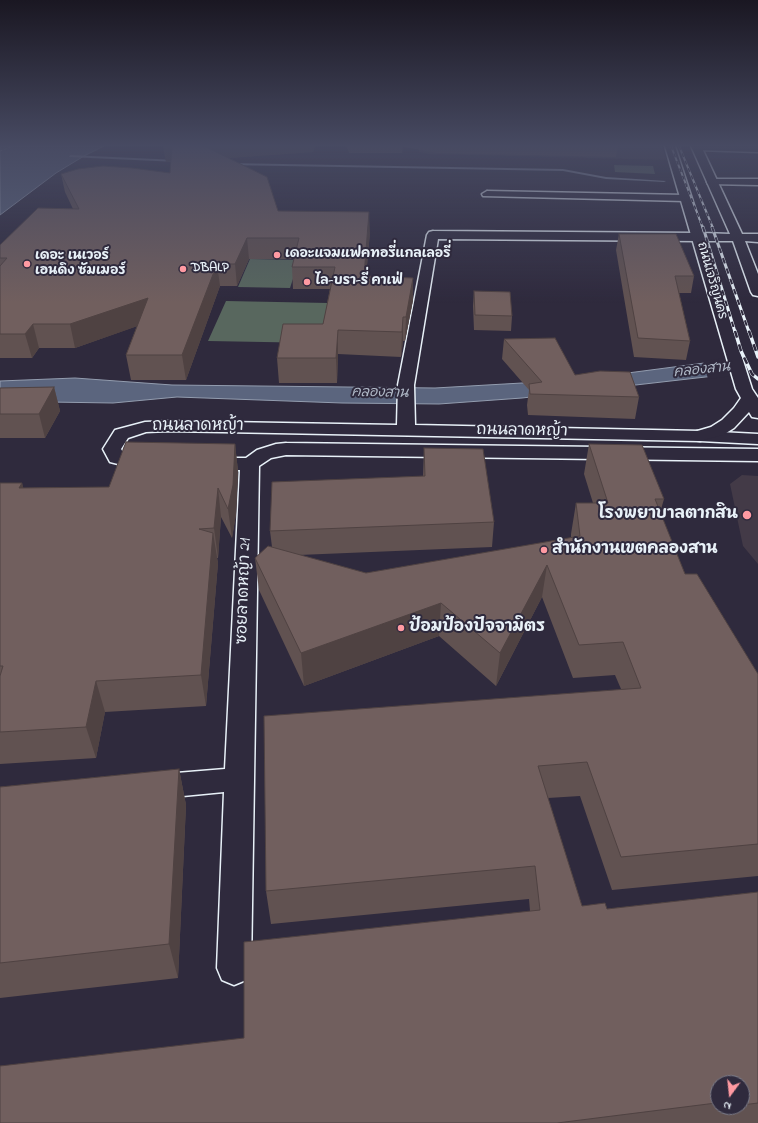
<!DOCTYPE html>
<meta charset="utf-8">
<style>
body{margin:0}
#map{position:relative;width:758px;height:1123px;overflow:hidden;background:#2f2a3d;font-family:"Indie Flower",sans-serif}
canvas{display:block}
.north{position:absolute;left:710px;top:1075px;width:40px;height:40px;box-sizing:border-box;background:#2f2a3d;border:1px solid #797a88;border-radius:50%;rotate:195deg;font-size:11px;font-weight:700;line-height:16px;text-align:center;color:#e8f1f8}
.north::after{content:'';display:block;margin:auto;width:14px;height:18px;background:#ff9aa2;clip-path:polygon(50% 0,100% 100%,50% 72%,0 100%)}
</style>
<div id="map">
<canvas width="758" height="1123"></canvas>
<div class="north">N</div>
</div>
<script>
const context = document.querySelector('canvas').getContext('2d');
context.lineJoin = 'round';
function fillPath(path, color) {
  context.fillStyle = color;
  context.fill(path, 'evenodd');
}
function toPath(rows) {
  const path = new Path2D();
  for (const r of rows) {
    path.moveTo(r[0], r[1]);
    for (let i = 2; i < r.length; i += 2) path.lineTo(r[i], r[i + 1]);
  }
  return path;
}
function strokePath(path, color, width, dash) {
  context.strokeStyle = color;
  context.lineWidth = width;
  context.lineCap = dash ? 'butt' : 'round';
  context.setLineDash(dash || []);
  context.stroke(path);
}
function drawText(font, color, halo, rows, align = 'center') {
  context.font = font + ' "Indie Flower","Playpen Sans Thai",sans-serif';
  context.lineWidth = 4;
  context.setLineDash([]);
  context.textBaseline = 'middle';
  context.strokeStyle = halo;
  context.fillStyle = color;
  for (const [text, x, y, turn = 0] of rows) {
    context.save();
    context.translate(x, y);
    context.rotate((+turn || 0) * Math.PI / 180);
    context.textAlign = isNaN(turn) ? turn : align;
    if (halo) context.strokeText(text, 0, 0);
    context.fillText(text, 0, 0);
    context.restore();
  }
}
const built = toPath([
 [419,146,662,146,667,160,428,154,419,152],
 [742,475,758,476,758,564,743,546,730,484]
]);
const green = toPath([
 [614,165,653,166,655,174,615,172],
 [250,259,299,260,290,288,238,287],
 [226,301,328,303,319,343,208,341]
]);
const water = toPath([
 [0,146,104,146,84,156,56,173,0,215,0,146],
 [758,356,758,371,522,398,439,404,342,403,177,397,113,403,49,402,0,405,0,381,75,378,172,385,435,388,574,380,758,356]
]);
const pier = toPath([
 [758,354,758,373,708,379,703,361]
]);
const stream = toPath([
 [70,155,178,160,180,161,178,162,69,157,70,155],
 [228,163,563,169,606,177,666,181,664,182,606,179,563,171,227,165,228,163]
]);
const ferry = toPath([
 [0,151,14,146]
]);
const street = toPath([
 [693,146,758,146,758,152,697,150,694,149,693,146],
 [712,179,758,179,758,185,708,184,707,182,708,180,712,179],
 [487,191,685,195,690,198,685,201,483,196,482,194,487,191],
 [433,231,698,233,702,234,704,237,702,240,698,241,438,239,414,385,415,425,700,431,758,434,758,444,700,441,169,431,146,432,128,438,121,449,124,454,155,459,157,463,155,467,138,469,110,462,103,449,115,430,145,422,169,421,397,425,398,385,427,235,429,232,433,231],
 [286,443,758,449,758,461,286,455,271,458,259,466,251,968,246,980,234,985,222,980,217,968,224,792,152,799,142,795,138,787,142,779,152,775,225,769,240,470,207,470,200,468,198,464,200,460,207,458,246,458,257,450,276,444,286,443]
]);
const secondary = toPath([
 [665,146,675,146,703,233,730,234,691,146,701,146,742,234,758,234,758,242,745,241,758,274,758,296,753,295,751,292,733,241,705,241,752,389,758,398,758,418,752,417,749,412,734,428,723,435,700,441,694,440,691,436,694,432,711,427,722,420,734,408,741,398,736,389,665,146]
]);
const railFar2 = toPath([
 [671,146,703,228],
 [679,146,713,228]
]);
const railFar1 = toPath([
 [703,227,735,332],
 [712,227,749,332]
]);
const rail = toPath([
 [735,331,741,351,752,374,758,379],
 [749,331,758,357]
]);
const wall = toPath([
 [163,146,315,146,313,152,228,158,278,211,370,232,366,276,413,278,413,300,405,341,403,341,401,357,338,354,337,383,279,383,277,358,323,324,330,289,293,289,292,267,294,259,249,259,237,286,220,286,186,380,131,380,126,355,137,326,75,348,39,348,32,358,0,358,0,245,73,209,65,192,61,174,170,173,171,161,166,162],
 [346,146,618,146,616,157,437,153,403,147,402,153,349,153],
 [619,234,694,276,691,293,679,293,690,341,686,360,634,357,616,250],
 [474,291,512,316,511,331,474,330,473,306],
 [504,339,575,375,639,397,635,419,528,415,527,405,529,390,502,359],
 [54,387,60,411,45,438,0,438,0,388],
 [235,444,238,471,236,514,232,538,221,517,218,558,217,558,218,563,206,706,105,712,96,758,0,764,0,483,22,483,23,488,109,487],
 [589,444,664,499,660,513,685,574,758,674,758,876,612,890,580,796,548,798,582,906,607,909,758,892,758,1123,0,1123,244,1038,530,911,529,899,271,924,266,891,621,689,615,675,573,678,542,597,496,686,439,636,304,686,259,590,255,558,272,547,270,531,423,476,424,448,494,522,492,547,299,555,366,573,571,538,571,534,576,503,593,503,584,474],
 [742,1083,742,1107,718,1107],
 [179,769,186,805,178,978,0,998,0,787]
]);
const shadedWall = toPath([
 [164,146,172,146,174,161,166,162],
 [197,146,315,146,313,152,199,160],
 [369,212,370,232,364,299,364,276],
 [247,238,249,259,237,286,235,264],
 [217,264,220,286,186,380,182,355],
 [413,278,413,300,405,341,406,317],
 [148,298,152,321,75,348,70,324],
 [403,317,403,341,401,357,402,332],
 [33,324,39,348,32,358,25,334],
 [338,330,338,354,337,383,336,358],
 [54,387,60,411,45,438,39,414],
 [235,444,238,471,236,514,232,538,228,509],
 [22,483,30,511,19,488],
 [218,488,221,517,218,558,214,528],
 [213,533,218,563,206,706,201,675],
 [547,565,542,597,496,686,500,653],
 [441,603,439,636,304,686,301,653],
 [96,681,105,712,96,758,86,727],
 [179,769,186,805,178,978,169,944]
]);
const building = toPath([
 [172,146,204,146,267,177,278,211,369,212,364,276,413,278,406,317,403,317,402,332,338,330,336,358,277,358,283,324,323,324,335,267,292,267,299,238,247,238,235,264,217,264,182,355,126,355,148,298,70,324,33,324,25,334,0,334,0,266,7,258,0,258,0,245,38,208,79,209,61,174,78,169,103,166,132,168,170,173,172,146],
 [619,234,676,234,694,276,675,276,690,341,638,338,619,234],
 [474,291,510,292,512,316,475,315,474,291],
 [555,338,575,375,600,371,630,372,639,397,530,394,529,384,542,382,504,339,555,338],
 [54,387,39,414,0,414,0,388,54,387],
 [126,442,235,444,233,485,228,509,218,488,214,528,199,529,213,533,201,675,96,681,86,727,0,732,0,676,3,666,0,666,0,483,22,483,19,488,109,487,126,442],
 [589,444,642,445,664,499,655,499,685,574,697,574,758,674,758,844,621,857,587,762,538,766,582,906,605,903,607,909,758,892,758,1103,742,1105,742,1083,718,1083,718,1107,726,1107,718,1108,716,1103,557,1123,0,1123,0,1066,244,1038,244,942,540,910,535,866,266,891,264,716,641,688,623,642,579,645,547,565,500,653,441,603,301,653,255,558,268,546,366,573,580,536,576,503,608,503,589,444],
 [424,448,483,449,494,522,270,531,272,482,425,476,424,448],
 [179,769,169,944,0,963,0,787,179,769]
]);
const markers = [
 [277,255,4,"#ff9aa2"],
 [27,264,4,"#ff9aa2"],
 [183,269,4,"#ff9aa2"],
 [307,282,4,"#ff9aa2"],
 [747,515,5,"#ff9aa2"],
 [544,550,4,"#ff9aa2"],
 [401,628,4,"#ff9aa2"]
];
const farPoinames = [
 ["เดอะแจมแฟคทอรี่แกลเลอรี่",285,255],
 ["เดอะ เนเวอร์",35,257],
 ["เอนดิง ซัมเมอร์",35,272],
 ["DBALP",191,269],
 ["ไล-บรา-รี่ คาเฟ่",315,282]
];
const farStreetnames = [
 ["ถนนเจริญนคร",711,281,74]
];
const farWaternames = [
 ["คลองสาน",702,371,-6],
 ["คลองสาน",380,394,1]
];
const streetNames = [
 ["ถนนลาดหญ้า",198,427],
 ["ถนนลาดหญ้า",522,432,1],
 ["ซอยลาดหญ้า 21",245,591,-88]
];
const poiNames = [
 ["โรงพยาบาลตากสิน",738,515,"right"],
 ["สำนักงานเขตคลองสาน",552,550],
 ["ป้อมป้องปัจจามิตร",409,628]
];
fillPath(built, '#433a47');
fillPath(green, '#58675e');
fillPath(water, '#5b657e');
strokePath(water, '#939daf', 1);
fillPath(pier, '#2f2a3d');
fillPath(stream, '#939daf');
strokePath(ferry, '#b0b9c7', 1, [2.5, 2]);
strokePath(street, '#e8f1f8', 3);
strokePath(secondary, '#e8f1f8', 3);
fillPath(street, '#2f2a3d');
fillPath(secondary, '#2f2a3d');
strokePath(railFar2, '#e8f1f8', 2);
strokePath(railFar1, '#e8f1f8', 3);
strokePath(rail, '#e8f1f8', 3.5);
strokePath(railFar2, '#2f2a3d', 1.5, [4]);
strokePath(railFar1, '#2f2a3d', 2, [5.5]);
strokePath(rail, '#2f2a3d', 2.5, [7]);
fillPath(wall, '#615251');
fillPath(shadedWall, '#4f4242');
fillPath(building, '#715f5e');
strokePath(building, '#4f4242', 1);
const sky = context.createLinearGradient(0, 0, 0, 303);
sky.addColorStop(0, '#1a1722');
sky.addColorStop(0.48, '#474a62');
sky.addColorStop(1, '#474a6200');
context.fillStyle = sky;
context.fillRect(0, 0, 758, 303);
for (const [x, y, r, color] of markers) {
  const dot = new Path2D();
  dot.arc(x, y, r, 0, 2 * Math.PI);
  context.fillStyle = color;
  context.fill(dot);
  strokePath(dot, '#2f2a3d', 1.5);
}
drawText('bold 13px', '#e8f1f8', '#2f2a3d', farPoinames, 'left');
drawText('13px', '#e8f1f8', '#2f2a3d', farStreetnames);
drawText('italic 14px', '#b0b9c7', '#2f2a3d', farWaternames);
drawText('16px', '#e8f1f8', '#2f2a3d', streetNames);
drawText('bold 16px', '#e8f1f8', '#2f2a3d', poiNames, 'left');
</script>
